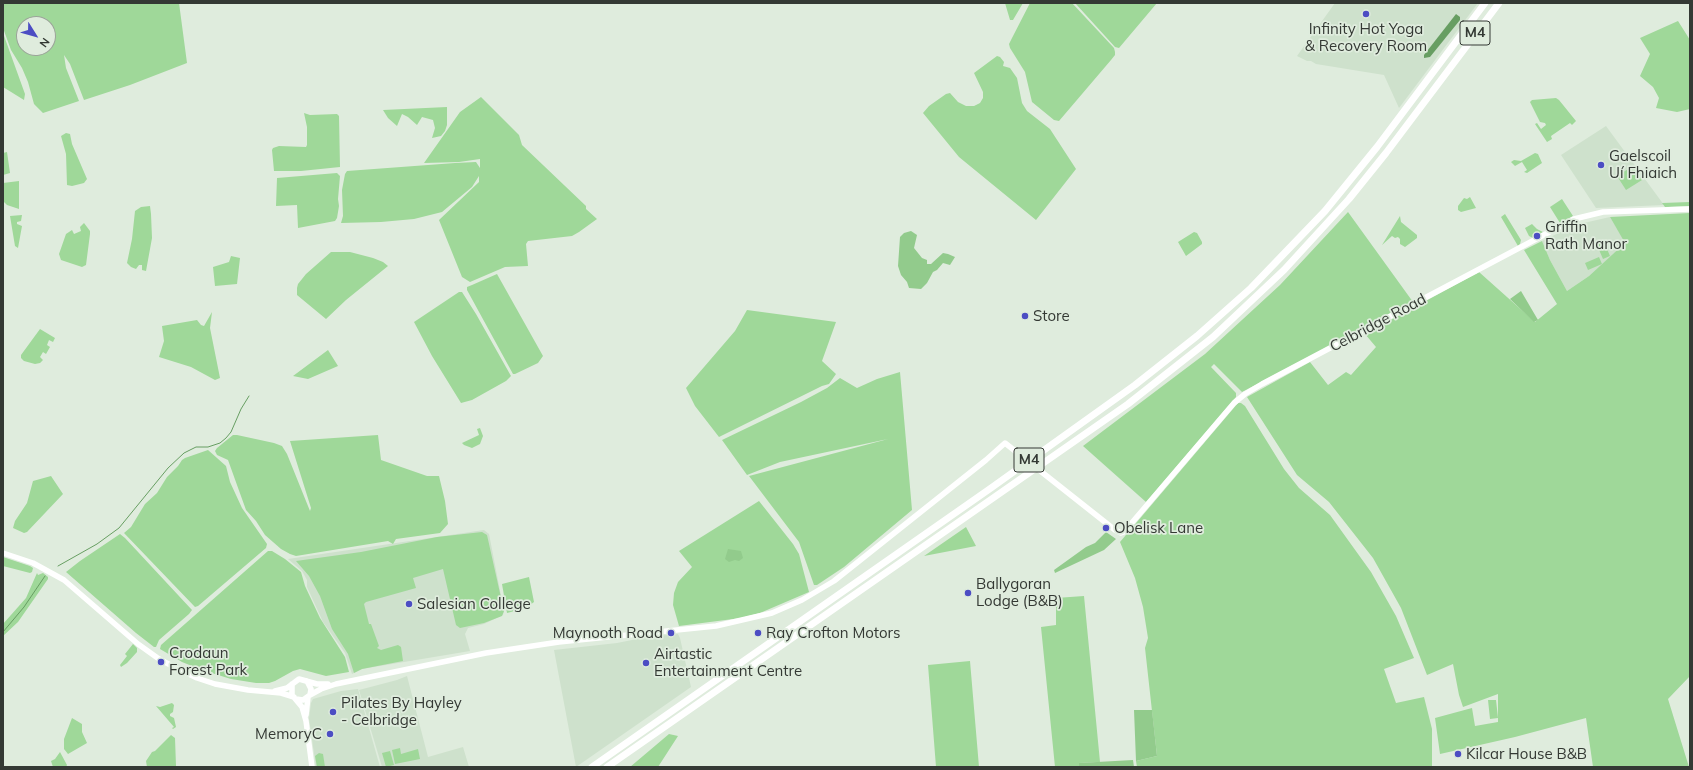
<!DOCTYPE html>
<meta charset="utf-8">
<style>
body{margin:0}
#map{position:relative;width:1693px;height:770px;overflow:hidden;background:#dfecdd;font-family:Mulish,sans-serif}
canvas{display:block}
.frame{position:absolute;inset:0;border:4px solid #343934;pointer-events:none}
.north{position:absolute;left:16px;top:16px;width:40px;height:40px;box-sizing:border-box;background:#dfecdd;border:1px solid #9ba499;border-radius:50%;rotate:127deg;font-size:11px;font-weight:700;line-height:16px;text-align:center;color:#343934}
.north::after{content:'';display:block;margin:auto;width:14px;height:18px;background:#4c4dc3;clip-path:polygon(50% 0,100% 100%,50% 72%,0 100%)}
</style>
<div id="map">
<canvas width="1693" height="770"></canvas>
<div class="frame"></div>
<div class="north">N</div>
</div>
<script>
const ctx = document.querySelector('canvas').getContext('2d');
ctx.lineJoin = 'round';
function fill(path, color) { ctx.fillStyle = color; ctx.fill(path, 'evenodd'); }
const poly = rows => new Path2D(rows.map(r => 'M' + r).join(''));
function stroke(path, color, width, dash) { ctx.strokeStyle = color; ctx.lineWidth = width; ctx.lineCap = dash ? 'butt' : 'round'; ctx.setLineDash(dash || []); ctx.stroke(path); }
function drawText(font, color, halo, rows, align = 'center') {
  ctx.font = font + ' Mulish,sans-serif'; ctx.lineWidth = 3.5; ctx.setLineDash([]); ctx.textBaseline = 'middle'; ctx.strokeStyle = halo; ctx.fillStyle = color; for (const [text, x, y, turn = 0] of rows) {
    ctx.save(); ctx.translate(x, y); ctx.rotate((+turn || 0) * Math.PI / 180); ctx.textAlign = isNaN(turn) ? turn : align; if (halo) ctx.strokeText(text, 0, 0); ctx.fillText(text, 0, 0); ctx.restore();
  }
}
fill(poly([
 [1335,3,1478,3,1399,108,1384,75,1316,64,1311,61,1307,61,1297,56],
 [1606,126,1664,205,1596,208,1561,155],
 [1610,217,1626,243,1589,276,1567,291,1550,260,1542,241,1575,225],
 [484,530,489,534,504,611,503,615,484,624,468,628,465,634,470,651,362,669,352,674,345,653,323,622,307,587,307,580,302,571,288,559],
 [678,634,680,638,691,687,576,767,554,650,617,643,647,637],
 [407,676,428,757,463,747,469,767,382,767,359,690,397,680],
 [358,689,380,767,316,767,309,719,311,703,313,699,341,691]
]), '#cee1cc');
fill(poly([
 [3,3,179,3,187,63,130,85,84,100,70,64,64,55,66,68,79,101,43,113,34,104,28,82,22,68,11,50,3,28],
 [24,24,48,24,48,48,24,48],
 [1005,3,1023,3,1013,20,1010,20],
 [1030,3,1072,3,1114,48,1115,52,1115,55,1111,60,1059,121,1054,120,1032,102,1025,72,1010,48,1009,44,1012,38],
 [1075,3,1157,3,1119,48,1115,47],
 [1678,21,1690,40,1690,109,1677,112,1656,108,1659,98,1653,87,1640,76,1650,54,1640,38],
 [3,33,25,94,24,100,3,87],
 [997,56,1000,57,1004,62,1003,66,1010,68,1017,78,1022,103,1027,111,1050,129,1076,169,1036,220,959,157,923,113,929,106,946,94,950,93,958,102,966,106,974,106,980,103,983,98,983,92,974,73],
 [481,97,519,135,522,145,586,206,586,209,597,219,579,232,572,236,528,241,526,244,528,266,505,267,470,282,462,277,439,220,479,182,479,176,472,187,442,212,414,219,381,222,341,223,343,216,342,190,345,174,347,171,455,163,476,162,480,168,480,159,459,162,424,163,460,112],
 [1556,98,1559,100,1576,121,1572,125,1570,123,1551,136,1552,139,1547,142,1535,124,1537,123,1541,129,1546,125,1545,123,1540,122,1530,102,1532,100],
 [447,107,447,125,445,131,441,136,432,138,435,128,433,120,422,117,417,125,408,117,402,114,397,126,388,118,383,110],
 [304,113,310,115,337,114,339,116,340,167,301,171,274,171,272,150,273,148,279,146,306,147,307,145,307,127],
 [66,133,70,134,72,144,87,179,84,183,72,186,67,185,66,154,61,136],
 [7,152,10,173,3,175,3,153],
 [1535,153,1538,154,1542,163,1527,173,1524,172,1527,170,1522,162,1515,166,1511,162,1514,160,1521,161],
 [1633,166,1642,180,1626,190,1617,176],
 [337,173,340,176,338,199,339,206,337,218,335,221,298,228,297,205,276,206,277,178],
 [19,181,19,209,7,205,3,201,3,183],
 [1470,197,1476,208,1461,212,1458,210,1458,206,1464,198,1467,199],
 [1562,199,1573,216,1560,223,1550,207],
 [1690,202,1690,206,1665,207,1662,203],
 [150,206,151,214,152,238,146,271,142,270,142,265,139,265,136,269,131,267,127,263,132,239,135,211,141,207],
 [1348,212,1413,302,1242,392,1214,364,1211,367,1236,393,1236,397,1146,502,1083,446,1205,354,1280,285],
 [1690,213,1690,676,1668,699,1689,767,1593,767,1586,718,1515,737,1440,754,1435,718,1472,708,1475,726,1498,722,1498,694,1463,707,1459,695,1453,664,1427,675,1401,608,1373,558,1329,502,1297,475,1247,397,1310,362,1328,385,1346,372,1351,375,1376,347,1365,334,1479,272,1535,322,1557,304,1524,250,1542,241,1550,260,1567,291,1589,276,1625,243,1610,217],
 [1505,214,1521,240,1520,244,1518,246,1501,217],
 [22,215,21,221,17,222,17,224,22,226,18,248,15,246,10,216],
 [1400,216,1401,222,1417,235,1417,238,1405,247,1400,244,1400,239,1398,237,1395,238,1392,236,1382,245],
 [84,223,90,231,90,234,86,265,82,267,61,260,59,254,66,234,72,230,74,234,81,231,80,227],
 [1532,224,1537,229,1543,232,1533,238,1529,236,1525,228],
 [1194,232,1197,233,1202,242,1202,244,1186,256,1178,242],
 [1604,242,1610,256,1603,259,1597,245],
 [331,252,350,252,373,258,383,262,388,266,346,300,326,319,297,295,297,288,298,284,306,274],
 [231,256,240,258,237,284,215,286,213,267,229,262],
 [1599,257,1602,264,1588,270,1585,263],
 [497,274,543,356,538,363,515,374,513,374,467,290,467,287,472,285],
 [459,292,462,292,476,314,511,376,506,381,472,400,461,403,432,356,414,322],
 [747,310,836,322,822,361,836,374,829,384,822,386,719,437,695,406,686,388,735,331],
 [212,312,210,328,220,378,215,380,191,367,159,357,164,341,162,326,197,320,201,325,204,326],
 [40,329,55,338,53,342,49,340,47,345,50,347,46,354,43,352,40,357,43,360,40,363,35,364,24,361,21,358,21,355],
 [328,350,338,366,308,379,293,376],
 [900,372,912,510,844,567,817,585,814,585,799,542,749,476,888,439,780,462,747,475,722,440,801,402,827,388,840,378,857,388,877,379],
 [1238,403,1241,403,1245,406,1284,469,1299,488,1330,515,1371,572,1396,616,1414,658,1384,669,1396,703,1424,697,1432,729,1432,767,1137,767,1136,761,1157,756,1145,648,1148,638,1143,607,1135,578,1120,542],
 [480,428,483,436,480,444,472,448,464,445,462,443,479,435,477,429],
 [233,435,237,435,274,443,282,446,287,454,310,511,311,508,290,441,378,435,381,460,427,476,439,476,445,501,448,524,440,533,396,539,393,544,388,541,296,556,290,554,281,549,265,535,256,521,246,510,228,460,217,455,215,451,217,448],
 [208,450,226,466,230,482,242,508,267,544,266,548,198,606,195,607,124,533,131,527,145,504,157,493,167,477,178,466,182,460,185,458],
 [51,476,63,494,27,532,24,533,13,528,15,521,27,503,33,481],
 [759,501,793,544,799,554,809,592,760,613,741,618,679,626,673,605,674,593,678,582,692,567,679,551],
 [966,527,976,546,924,556],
 [482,532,487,535,504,611,502,616,484,623,460,628,456,625,443,569,413,578,416,588,366,602,364,604,369,624,371,624,379,646,377,648,381,650,398,645,401,647,403,661,362,669,354,673,348,654,332,629,320,596,309,576,296,561,361,552,437,537],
 [120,534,125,538,192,610,189,614,159,640,156,647,154,647,136,633,66,572,80,561],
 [268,551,272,551,285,559,301,572,305,586,320,618,345,657,349,672,326,676,300,669,293,671,275,681,269,683,256,683,231,679,202,670,182,662,160,649,161,645],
 [3,557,30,566,33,568,32,572,30,573,3,566],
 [37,573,38,575,43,573,48,577,48,579,18,622,3,636,3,624,26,598],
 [529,577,534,602,526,608,507,613,502,584],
 [1084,596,1100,762,1079,763,1079,767,1055,767,1041,627,1056,625,1056,598],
 [133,644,137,648,137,652,127,663,121,667,120,665,127,656,125,654],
 [970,661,979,767,936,767,928,665],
 [1488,700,1496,700,1498,718,1490,719],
 [172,703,174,705,173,712,170,714,170,716,174,718,176,727,173,729,172,728,174,727,156,706,160,707],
 [72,718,82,724,82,732,87,743,68,754,64,749,64,739],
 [669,734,678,736,658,767,630,767],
 [171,735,175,738,176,766,147,767,146,761,152,752,155,751],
 [400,748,401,754,418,749,420,759,395,764,392,750],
 [390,751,394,765,386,767,382,753],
 [60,752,67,765,66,767,53,767,51,761,55,759],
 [319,753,323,754,325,767,317,767,315,756]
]), '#9fd899');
fill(poly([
 [911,231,917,235,914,248,922,258,927,260,927,264,931,264,943,253,948,254,955,257,950,265,943,263,937,270,933,272,927,283,921,289,909,288,907,282,901,275,898,266,900,237,904,233],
 [1521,291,1538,320,1534,322,1510,299],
 [1106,532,1116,539,1104,550,1055,573,1054,570,1086,547,1095,543],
 [728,549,741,551,743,558,739,561,735,560,729,562,725,559],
 [1134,710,1152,710,1157,756,1136,761],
 [1133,760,1134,767,1079,767,1079,763]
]), '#92cb8c');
fill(poly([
 [1456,14,1460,17,1460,20,1430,57,1424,58,1424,55]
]), '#679e62');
stroke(poly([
 [58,566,97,544,119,528,168,468,184,453,196,447,208,447,220,443,226,438,231,432,241,409,249,396],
 [3,632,24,607,45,576]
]), '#679e62', 1);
stroke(poly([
 [3,553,33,563,64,580,138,644,159,659,178,669,197,678,215,684,248,690,281,693,294,697],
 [292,684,292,695,302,707,306,721,312,767],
 [275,691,287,688,299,679,317,684,328,684],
 [310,695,321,689,336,684,486,653,559,642,716,626,772,613,802,600,834,581,986,460,1005,443,1115,530,1121,533,1124,532,1234,403,1245,394,1262,384,1574,219,1603,212,1690,209],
 [296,699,303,700,310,695,311,689,307,681],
 [306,715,308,697]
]), '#fff', 5.5);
stroke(poly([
 [592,767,991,488,1135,385,1197,336,1251,288,1325,211,1377,147,1485,3],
 [607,767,1128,404,1213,337,1284,270,1349,199,1386,153,1499,3]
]), '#fff', 7);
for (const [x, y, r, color] of [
 [1366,14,4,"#4c4dc3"],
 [1601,165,4,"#4c4dc3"],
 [1537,236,4,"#4c4dc3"],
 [1025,316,4,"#4c4dc3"],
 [1106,528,4,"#4c4dc3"],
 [968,593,4,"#4c4dc3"],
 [409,604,4,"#4c4dc3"],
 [671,633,4,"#4c4dc3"],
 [758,633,4,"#4c4dc3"],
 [161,662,4,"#4c4dc3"],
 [646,663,4,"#4c4dc3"],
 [333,712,4,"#4c4dc3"],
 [330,734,4,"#4c4dc3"],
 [1458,754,4,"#4c4dc3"]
]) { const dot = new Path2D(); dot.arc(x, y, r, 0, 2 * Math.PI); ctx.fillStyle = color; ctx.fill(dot); stroke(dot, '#dfecdd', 1.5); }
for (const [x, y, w] of [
 [1475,33,30],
 [1029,460,30]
]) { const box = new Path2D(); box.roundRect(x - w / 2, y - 12, w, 24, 3); ctx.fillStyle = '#dfecdd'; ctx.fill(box); stroke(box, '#343934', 1); }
drawText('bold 14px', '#343934', null, [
 ["M4",1475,33],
 ["M4",1029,460]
]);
drawText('15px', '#343934', '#dfecdd', [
 ["Infinity Hot Yoga",1366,29,"center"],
 ["& Recovery Room",1366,46,"center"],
 ["Gaelscoil",1609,156],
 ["Uí Fhiaich",1609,173],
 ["Griffin",1545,227],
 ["Rath Manor",1545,244],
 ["Store",1033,316],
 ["Obelisk Lane",1114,528],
 ["Ballygoran",976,584],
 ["Lodge (B&B)",976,601],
 ["Salesian College",417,604],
 ["Maynooth Road",663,633,"right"],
 ["Ray Crofton Motors",766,633],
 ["Crodaun",169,653],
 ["Forest Park",169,670],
 ["Airtastic",654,654],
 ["Entertainment Centre",654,671],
 ["Pilates By Hayley",341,703],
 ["- Celbridge",341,720],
 ["MemoryC",322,734,"right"],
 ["Kilcar House B&B",1466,754]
], 'left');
drawText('15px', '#343934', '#dfecdd', [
 ["Celbridge Road",1378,323,-28]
]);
</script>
